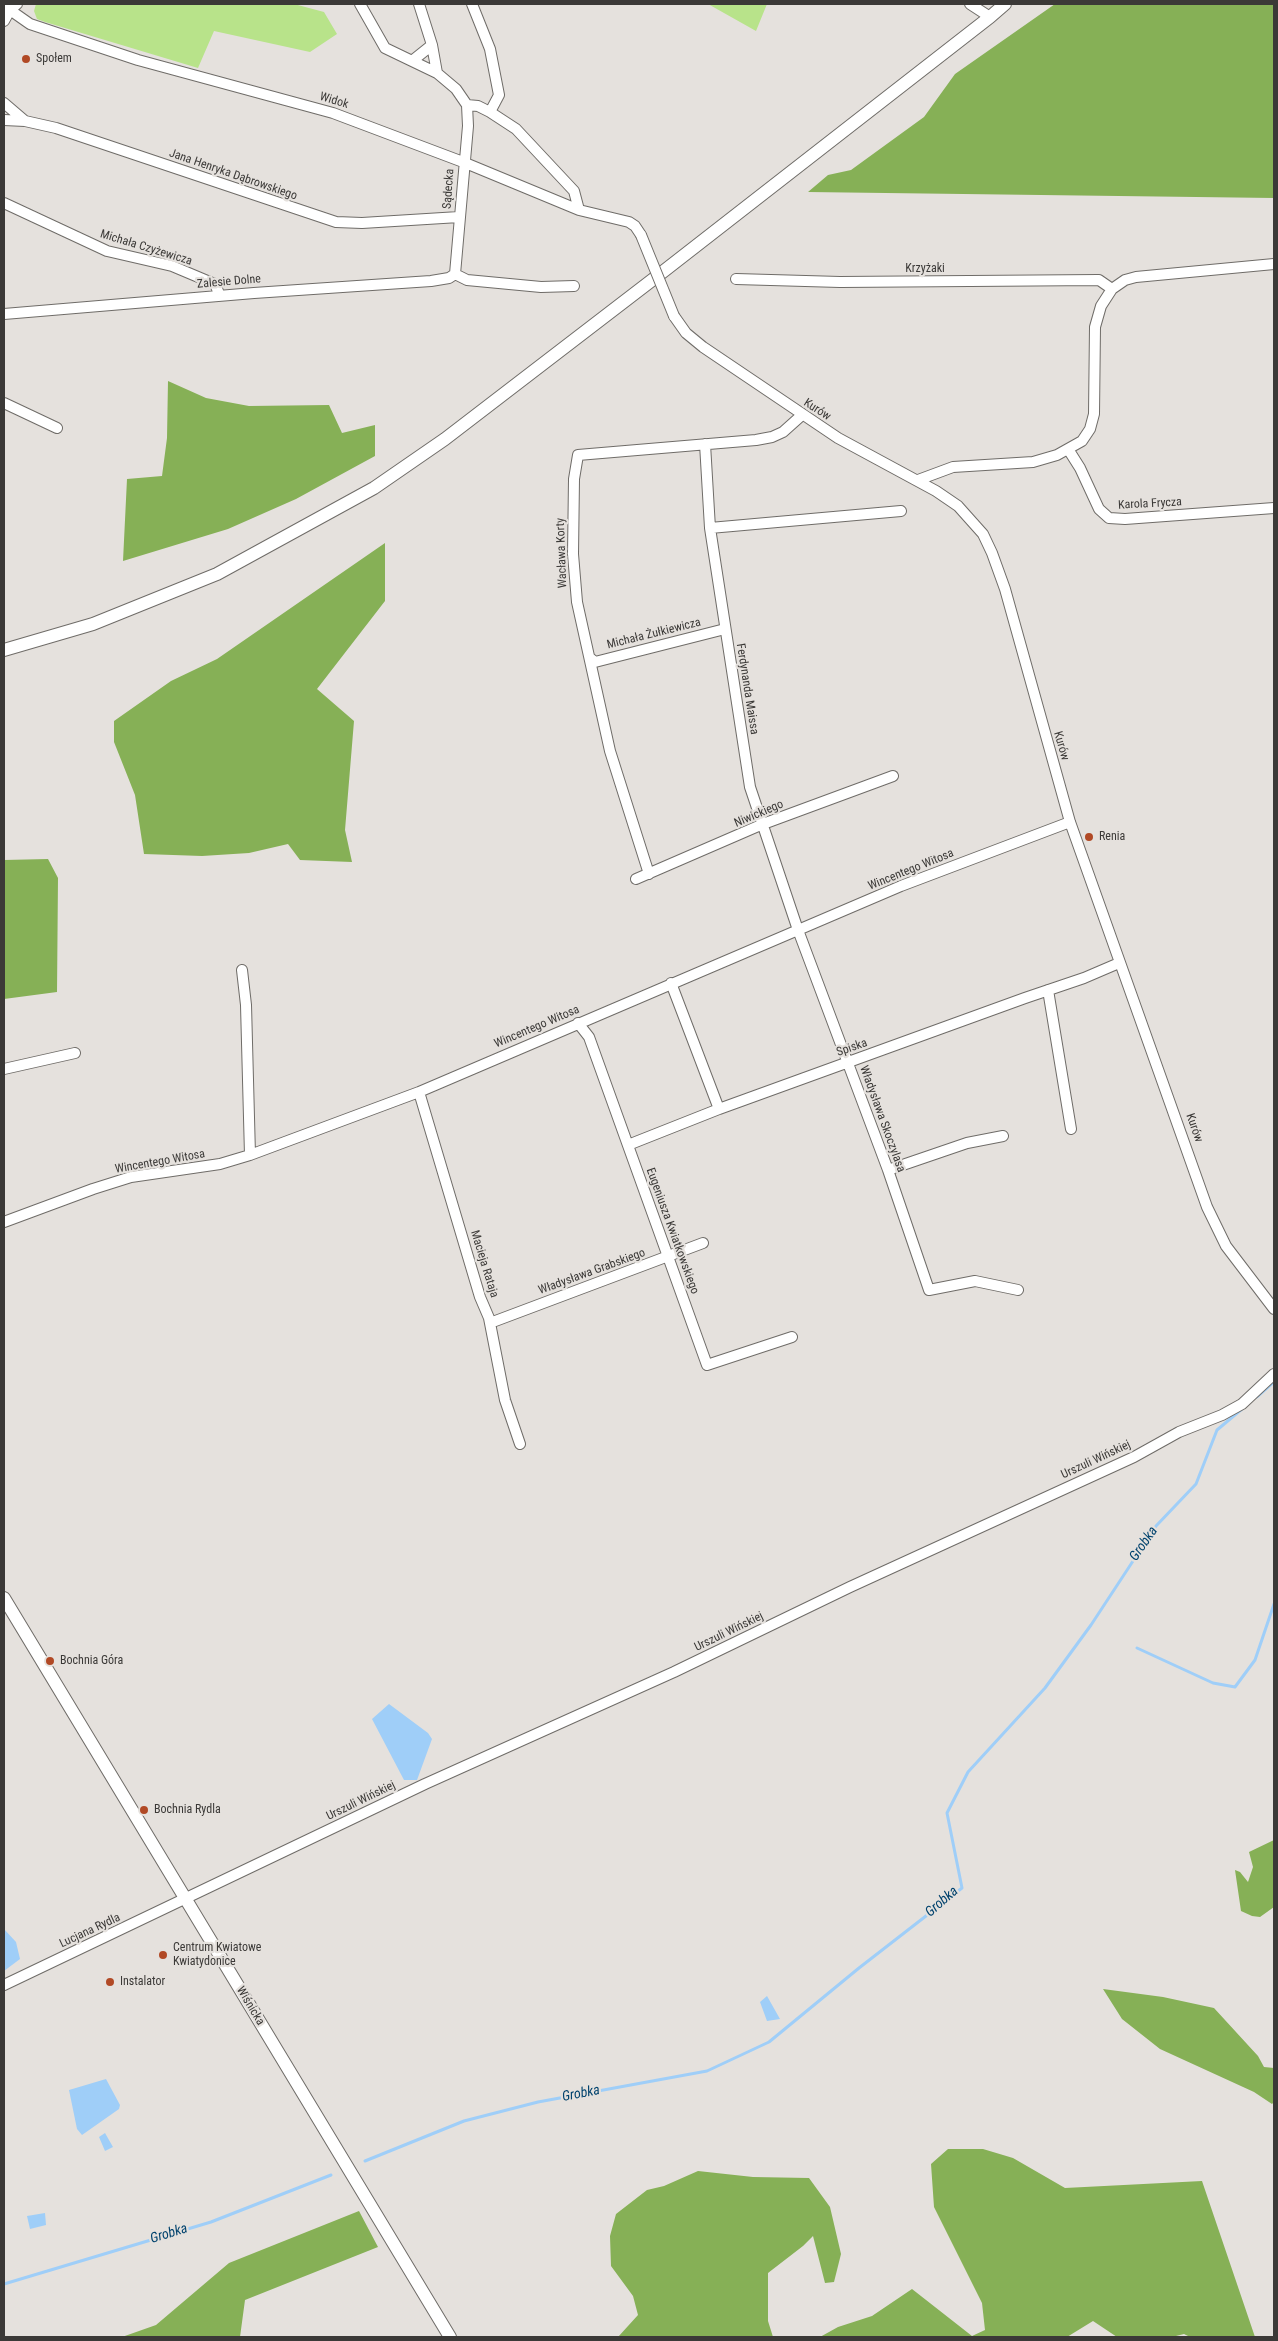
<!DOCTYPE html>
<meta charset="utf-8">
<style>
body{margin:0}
#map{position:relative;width:1278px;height:2341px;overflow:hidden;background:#e5e1dd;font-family:"Roboto Condensed",sans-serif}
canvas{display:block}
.frame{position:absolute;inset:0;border:5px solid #3b3937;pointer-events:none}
</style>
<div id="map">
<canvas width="1278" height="2341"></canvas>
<div class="frame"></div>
</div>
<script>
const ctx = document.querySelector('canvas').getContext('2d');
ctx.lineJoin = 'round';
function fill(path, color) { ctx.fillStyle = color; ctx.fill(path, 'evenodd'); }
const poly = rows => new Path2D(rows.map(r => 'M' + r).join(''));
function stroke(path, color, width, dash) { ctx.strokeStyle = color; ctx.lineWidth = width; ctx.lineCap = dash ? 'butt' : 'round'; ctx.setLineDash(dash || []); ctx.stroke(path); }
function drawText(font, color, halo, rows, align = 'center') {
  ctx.font = font + ' "Roboto Condensed",sans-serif'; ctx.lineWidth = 4.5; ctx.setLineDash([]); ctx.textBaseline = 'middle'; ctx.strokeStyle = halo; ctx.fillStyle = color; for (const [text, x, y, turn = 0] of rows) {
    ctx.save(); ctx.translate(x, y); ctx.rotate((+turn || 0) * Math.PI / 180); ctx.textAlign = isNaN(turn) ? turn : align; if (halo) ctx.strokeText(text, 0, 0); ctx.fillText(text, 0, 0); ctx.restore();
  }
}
fill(poly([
 [36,4,294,4,324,12,337,34,310,52,214,31,198,68,45,22,37,19,34,11],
 [708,4,767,4,756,31]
]), '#b8e38a');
fill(poly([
 [1055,4,1274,4,1274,198,808,192,828,175,851,170,924,117,955,74],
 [168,381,206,398,249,406,329,405,342,433,375,425,375,456,296,499,228,529,123,561,127,479,162,476,167,438],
 [385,543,385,601,317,689,354,721,345,830,352,862,300,860,288,844,249,853,202,856,144,854,135,795,114,742,114,721,171,681,217,659],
 [48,859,58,878,57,992,4,999,4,860],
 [1274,1840,1274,1907,1260,1917,1252,1916,1241,1911,1235,1870,1240,1872,1248,1882,1253,1867,1249,1852],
 [1103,1989,1163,1997,1214,2008,1258,2056,1264,2067,1274,2068,1274,2102,1272,2104,1254,2092,1160,2049,1122,2019],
 [948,2149,983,2149,1013,2158,1065,2188,1202,2181,1255,2337,1190,2337,1184,2334,1172,2337,1117,2337,1093,2321,1067,2337,820,2337,838,2327,872,2316,912,2289,972,2336,985,2330,982,2303,934,2207,931,2164],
 [698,2171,753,2177,809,2178,830,2207,841,2254,834,2282,825,2283,813,2236,803,2246,768,2273,768,2321,773,2337,618,2337,638,2315,633,2296,611,2266,610,2236,616,2214,647,2190,664,2186],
 [359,2211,378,2247,245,2300,240,2337,122,2337,156,2325,229,2263]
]), '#86b056');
fill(poly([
 [389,1704,428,1733,432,1739,417,1780,404,1780,372,1719],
 [4,1929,16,1942,20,1959,4,1971],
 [767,1996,780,2019,767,2021,760,2002],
 [106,2079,120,2105,119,2109,82,2135,77,2129,69,2090],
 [105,2133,113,2147,105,2151,99,2137],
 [45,2213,46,2225,30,2229,27,2216]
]), '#9fcef8');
stroke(poly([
 [1257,1397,1274,1382],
 [1137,1648,1213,1683,1235,1687,1255,1660,1274,1604],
 [365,2161,464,2121,538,2102,707,2071,769,2042,859,1968,962,1888,947,1813,968,1772,1045,1688,1091,1625,1156,1526,1196,1484,1217,1430,1242,1409],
 [4,2284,211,2222,331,2175]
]), '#9fcef8', 3);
const minor = poly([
 [360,4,385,48,437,73,456,89,467,105,468,126,455,274],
 [419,4,432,45,437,73],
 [472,4,490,49,499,95,490,112],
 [970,4,990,17],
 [4,8,10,10,30,24,138,60,333,113,463,162,579,210,629,222,635,226,641,235],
 [4,21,10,10,17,4],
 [412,61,432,45],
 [4,103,25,121],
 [467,105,478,106,490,112,516,129,574,191,579,210],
 [4,120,25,121,56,128,336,222,362,223,459,217],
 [4,203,107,251,172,266,210,282,215,284,220,296],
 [455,274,467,280,541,287,574,286],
 [736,279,840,282,1099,280,1112,289],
 [4,314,254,293,431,281,449,278,455,274],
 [674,316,686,333,703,347,838,438,936,491,958,506,983,534,992,553,1005,589,1070,822,1207,1207,1226,1246,1274,1309],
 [4,403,57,428],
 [705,444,710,528,750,787,798,930,888,1170,929,1290,975,1281,1018,1290],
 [1068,449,1080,468,1099,509,1109,518,1125,519,1274,508],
 [918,480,953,467,1033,462,1057,455,1082,441,1090,429,1094,414,1095,327,1101,306,1112,289,1125,280,1136,277,1274,264],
 [710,528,901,511],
 [590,658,595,662,725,629],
 [649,874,610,751,577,602,573,554,574,479,578,455,756,440,772,437,783,432,802,415],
 [636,879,763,824,893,776],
 [242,970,246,1005,250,1155],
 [671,983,719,1109],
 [1048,990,1071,1129],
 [578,1023,589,1037,707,1365,792,1337],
 [4,1069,75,1053],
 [419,1092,480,1297,489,1318,505,1400,520,1444],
 [628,1145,719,1109,1025,998,1084,978,1119,963],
 [888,1170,967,1143,1003,1136],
 [4,1222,93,1189,131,1177,220,1164,250,1155,419,1092,901,886,1070,822],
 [490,1323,703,1243],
 [4,1985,425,1784,674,1672,850,1587,1134,1457,1179,1432,1222,1415,1242,1404,1274,1374]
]);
const major = poly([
 [4,650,93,624,217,574,374,488,445,439,660,274,990,17,1005,4],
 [4,1598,450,2337]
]);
stroke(minor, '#6f6c68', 12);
stroke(major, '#6f6c68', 14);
stroke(minor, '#fff', 10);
stroke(major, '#fff', 12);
const minorBridge = poly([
 [641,235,674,316]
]);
stroke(minorBridge, '#6f6c68', 12, []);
stroke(minorBridge, '#fff', 10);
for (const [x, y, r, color] of [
 [26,59,5,"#b14925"],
 [1089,837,5,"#b14925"],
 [50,1661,5,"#b14925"],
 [144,1810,5,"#b14925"],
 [163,1955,5,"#b14925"],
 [110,1982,5,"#b14925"]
]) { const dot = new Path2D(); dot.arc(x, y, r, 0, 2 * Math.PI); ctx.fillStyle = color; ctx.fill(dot); stroke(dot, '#e5e1dd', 2); }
drawText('12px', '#3b3937', '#e5e1dd', [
 ["Społem",36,59],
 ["Renia",1099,837],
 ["Bochnia Góra",60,1661],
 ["Bochnia Rydla",154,1810],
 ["Centrum Kwiatowe",173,1948],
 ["Kwiatydonice",173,1962],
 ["Instalator",120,1982]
], 'left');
drawText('12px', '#3b3937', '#e5e1dd', [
 ["Widok",334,101,17],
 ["Jana Henryka Dąbrowskiego",233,175,19],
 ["Sądecka",449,189,-86],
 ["Michała Czyżewicza",146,248,17],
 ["Krzyżaki",925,269],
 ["Zalesie Dolne",229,282,-5],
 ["Kurów",817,410,33],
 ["Karola Frycza",1150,504,-3],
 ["Wacława Korty",562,553,-92],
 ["Michała Żułkiewicza",654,634,-14],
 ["Ferdynanda Maissa",747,689,81],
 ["Kurów",1061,746,74],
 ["Niwickiego",759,814,-23],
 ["Wincentego Witosa",911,870,-22],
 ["Wincentego Witosa",537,1027,-23],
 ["Spiska",852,1048,-19],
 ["Władysława Skoczylasa",882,1119,70],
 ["Kurów",1194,1128,71],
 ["Wincentego Witosa",160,1162,-10],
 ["Eugeniusza Kwiatkowskiego",672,1231,70],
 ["Macieja Rataja",484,1264,73],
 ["Władysława Grabskiego",592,1272,-20],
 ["Urszuli Wińskiej",1096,1460,-25],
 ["Urszuli Wińskiej",729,1632,-26],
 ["Urszuli Wińskiej",361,1801,-26],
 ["Lucjana Rydla",90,1931,-25],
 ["Wiśnicka",250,2006,59]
]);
drawText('italic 14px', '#00426d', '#e5e1dd', [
 ["Grobka",1144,1544,-55],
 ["Grobka",942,1902,-41],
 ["Grobka",581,2094,-11],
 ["Grobka",169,2234,-17]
]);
</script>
